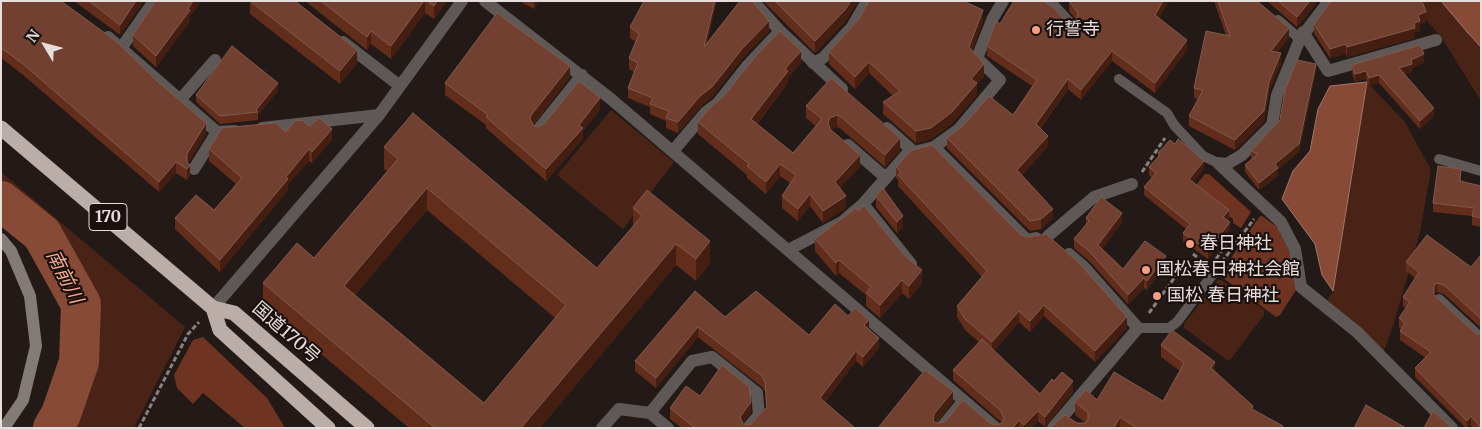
<!DOCTYPE html>
<meta charset="utf-8">
<style>
body{margin:0}
#map{position:relative;width:1482px;height:429px;overflow:hidden;background:#231a17;font-family:Merriweather,serif}
canvas{display:block}
.frame{position:absolute;inset:0;border:2px solid #e5dedc;pointer-events:none}
.north{position:absolute;left:20px;top:20px;width:50px;height:50px;-webkit-text-stroke:4px #1a110e;paint-order:stroke;rotate:307deg;font-size:14px;font-weight:700;line-height:20px;text-align:center;color:#e5dedc}
.north::after{content:'';display:block;margin:auto;width:18px;height:22px;background:#e5dedc;clip-path:polygon(50% 0,100% 100%,50% 72%,0 100%)}
</style>
<div id="map">
<canvas width="1482" height="429"></canvas>
<div class="frame"></div>
<div class="north">N</div>
</div>
<script>
const ctx = document.querySelector('canvas').getContext('2d');
ctx.lineJoin = 'round';
function fill(path, color) { ctx.fillStyle = color; ctx.fill(path, 'evenodd'); }
const poly = rows => new Path2D(rows.map(r => 'M' + r).join(''));
function stroke(path, color, width, dash) { ctx.strokeStyle = color; ctx.lineWidth = width; ctx.lineCap = dash ? 'butt' : 'round'; ctx.setLineDash(dash || []); ctx.stroke(path); }
function drawText(font, color, halo, rows, align = 'center') {
  ctx.font = font + ' Merriweather,"Noto Sans JP",serif'; ctx.lineWidth = 4.5; ctx.setLineDash([]); ctx.textBaseline = 'middle'; ctx.strokeStyle = halo; ctx.fillStyle = color; for (const [text, x, y, turn = 0] of rows) {
    ctx.save(); ctx.translate(x, y); ctx.rotate((+turn || 0) * Math.PI / 180); ctx.textAlign = isNaN(turn) ? turn : align; if (halo) ctx.strokeText(text, 0, 0); ctx.fillText(text, 0, 0); ctx.restore();
  }
}
fill(poly([
 [1411,1,1481,1,1481,101,1443,40],
 [1367,82,1405,122,1431,170,1420,232,1394,323,1382,356,1327,301,1333,291],
 [611,110,674,162,623,229,557,175],
 [1,172,185,327,134,428,65,428,83,389,95,335,87,294,42,221,1,185],
 [1218,280,1221,280,1264,310,1264,315,1230,360,1227,360,1184,328,1184,324]
]), '#4a2317');
fill(poly([
 [1205,174,1209,174,1251,212,1241,228,1233,223,1233,219,1214,205,1188,195],
 [1260,216,1262,216,1277,227,1290,252,1296,290,1280,315,1276,317,1219,275],
 [203,337,267,398,285,428,245,428,203,393,193,404,177,388,174,375,193,340]
]), '#6f3421');
const water = poly([
 [1441,1,1481,1,1481,47,1468,33,1441,1],
 [1367,82,1333,291,1322,275,1315,244,1282,199,1293,171,1310,151,1318,109,1330,86,1367,82]
]);
fill(water, '#874a36');
stroke(water, '#a37668', 1);
stroke(poly([
 [1,201,42,234,81,304,79,362,61,414,53,428]
]), '#874a36', 40);
stroke(poly([
 [1142,172,1165,138],
 [1193,254,1205,263],
 [1216,259,1226,245],
 [1222,262,1254,219],
 [1186,263,1190,258],
 [1149,313,1185,263],
 [139,428,188,334,199,322]
]), '#88807e', 3, [5, 2.5]);
stroke(poly([
 [1278,20,1300,39],
 [1119,79,1167,113,1174,125,1203,156,1218,163],
 [1439,159,1481,171],
 [1439,299,1481,338],
 [1138,328,1169,328,1177,322,1213,274],
 [940,428,963,400]
]), '#5e5957', 10);
stroke(poly([
 [485,1,611,99,996,428],
 [753,1,780,31,842,89],
 [1049,1,1070,24],
 [1329,1,1300,39,1277,95,1272,125,1242,155,1227,164,1218,163,1281,222,1295,249,1301,287,1357,332,1452,428],
 [1303,32,1328,71,1436,40],
 [108,37,217,132,235,131],
 [343,42,400,86],
 [122,47,154,1],
 [813,63,823,58,852,27,867,1],
 [180,100,215,60],
 [262,128,379,115],
 [887,128,914,152,934,147,1027,240,1036,238],
 [538,130,582,75],
 [848,145,886,178],
 [934,147,958,130,1000,80,977,58,993,18,1003,1],
 [673,151,706,112,718,103,748,65,780,31],
 [194,169,217,132],
 [863,204,911,264],
 [1048,236,1094,197,1132,184],
 [788,250,842,222,863,204,907,154,914,152],
 [213,308,379,115,462,1],
 [650,413,692,361,712,357,757,393,759,415,748,428],
 [602,428,619,409,650,413,668,428],
 [1053,428,1138,328,1084,267,1069,254]
]), '#5e5957', 12);
stroke(poly([
 [1,239,11,251,30,296,36,346,23,400,4,428]
]), '#837b78', 12);
stroke(poly([
 [1,128,213,308,234,313,367,428],
 [213,308,220,330,328,428]
]), '#bbaea9', 15);
fill(poly([
 [1,1,206,134,188,163,190,176,187,180,176,173,159,192,22,74,1,58],
 [74,1,144,1,120,35],
 [156,1,201,1,190,16,190,21,156,67,133,46,133,35],
 [250,1,357,63,340,84,250,14],
 [305,1,447,1,434,19,425,13,391,59,371,44,367,50],
 [519,1,538,1,534,9],
 [763,1,858,1,845,22,815,53],
 [1069,1,1169,1,1159,18,1187,50,1155,93,1112,61,1081,100,1068,89,1041,128,1048,146,1022,175,1053,218,1041,229,1030,231,947,148,947,138,1013,115,1032,86,987,56,987,46,1000,24,1064,20,1071,22,1076,20,1069,11],
 [1214,1,1257,1,1289,38,1277,52,1281,63,1269,92,1264,121,1235,150,1189,126,1189,116,1198,99,1194,98,1194,88,1226,35],
 [1267,1,1318,1,1297,27],
 [859,19,983,22,972,51,984,76,977,84,977,95,952,124,931,139,916,143,883,114,883,102,893,96,869,73,855,89,829,64,829,52],
 [1426,22,1420,24,1420,31,1415,32,1415,38,1347,57,1346,54,1330,58,1314,33,1314,24],
 [630,27,708,43,769,31,742,59,712,97,700,107,678,133,666,128,666,121,650,114,650,107,628,98,628,88,634,72,629,69,629,58,636,42,630,38],
 [1424,62,1412,68,1412,72,1405,74,1434,116,1420,129,1379,83,1369,86,1366,79,1355,82,1352,73,1352,65],
 [801,63,788,78,788,83,757,124,793,153,816,126,806,118,806,106,831,78,900,150,885,167,841,129,837,127,831,129,860,167,840,188,846,208,823,223,810,206,798,221,782,208,782,196,790,183,780,176,766,194,747,178,747,175,698,134,698,122],
 [1316,71,1299,152,1278,169,1278,176,1259,190,1245,172,1245,165,1252,159,1251,158,1251,151,1280,120],
 [570,77,533,125,537,127,600,110,583,131,583,139,546,181,486,128,486,125,445,95,445,83],
 [278,91,258,115,258,120,220,124,196,102,196,95],
 [286,132,332,140,312,163,309,161,288,184,288,190,220,272,175,229,175,218,214,210,236,184,209,161,209,149],
 [384,147,597,268,633,227,633,208,710,263,696,281,676,265,540,428,409,428,263,305,263,283,314,258,387,171,384,169],
 [427,210,555,318,484,403,355,295],
 [1158,153,1204,169,1193,182,1229,218,1227,220,1230,230,1208,259,1183,241,1183,233,1186,229,1144,195,1144,187,1152,178,1149,175,1149,167,1158,158],
 [896,167,1021,235,1127,328,1095,362,1044,316,1030,332,1019,322,994,351,1040,394,1054,381,1073,392,1045,427,1038,421,1032,428,878,428,953,402,936,423,991,424,998,425,1002,423,1001,422,953,380,953,370,979,342,965,330,957,317,957,306,982,277,898,186,898,180,896,178],
 [1461,178,1461,182,1481,186,1481,227,1472,225,1472,216,1433,212,1433,203],
 [876,196,903,227,897,233,876,207],
 [1086,218,1122,222,1102,249,1123,269,1166,265,1147,290,1144,288,1128,304,1090,262,1074,248,1074,239,1086,225],
 [815,239,922,283,909,299,902,293,880,318,866,306,866,295,839,273,836,276,815,251],
 [1481,255,1481,328,1444,294,1437,292,1434,294,1481,428,1473,428,1471,425,1469,428,1466,428,1415,377,1415,368,1426,358,1400,340,1400,331,1401,329,1399,327,1399,318,1406,308,1403,306,1403,297,1415,278,1406,271,1406,262,1471,267],
 [695,291,725,317,809,335,848,316,869,329,879,348,863,367,856,361,825,402,855,428,682,428,670,419,670,408,700,396,751,412,743,423,743,424,750,425,766,408,765,392,762,387,698,337,656,388,635,371,635,361],
 [1161,345,1215,371,1253,410,1283,428,1054,428,1054,424,1086,423,1075,415,1075,402,1097,400,1163,401,1180,371,1161,357]
]), '#632d1b');
fill(poly([
 [136,1,144,1,120,35,120,25],
 [193,1,201,1,190,16,190,21,156,67,156,56],
 [424,1,425,1,425,13,391,59,391,46],
 [437,1,447,1,434,19,434,6],
 [534,1,538,1,534,9],
 [715,1,717,1,704,58,704,47],
 [851,1,858,1,845,22,815,53,815,41],
 [1163,1,1169,1,1155,25,1155,15],
 [1310,1,1318,1,1297,27,1297,17],
 [983,10,983,22,969,59,969,47],
 [1426,12,1426,22,1420,24,1420,31,1415,32,1415,38,1347,57,1347,47,1418,15],
 [769,21,769,31,742,59,712,97,700,107,678,133,678,122,742,49],
 [1289,28,1289,38,1271,61,1271,51],
 [371,31,371,44,367,50,367,37],
 [1187,40,1187,50,1155,93,1155,83],
 [1346,44,1346,54,1330,58,1330,49],
 [357,50,357,63,340,84,340,71],
 [801,51,801,63,788,78,788,83,751,131,751,119,785,69],
 [1112,51,1112,61,1081,100,1081,90],
 [1281,53,1281,63,1269,92,1264,121,1235,150,1235,140,1269,82],
 [1424,54,1424,62,1412,68,1412,72,1399,76,1399,68,1411,60],
 [869,62,869,73,855,89,855,77],
 [984,64,984,76,977,84,977,95,952,124,931,139,916,143,916,131,971,79],
 [1316,64,1316,71,1299,152,1278,169,1278,176,1259,190,1259,183,1275,164],
 [570,66,570,77,532,125,530,118,532,114],
 [1366,71,1366,79,1355,82,1355,74],
 [1379,75,1379,83,1369,86,1369,78],
 [1068,79,1068,89,1036,134,1036,124],
 [278,83,278,91,258,115,258,112,256,110],
 [600,98,600,110,583,131,583,139,546,181,546,169,579,125],
 [1434,108,1434,116,1420,129,1420,121],
 [837,115,837,127,830,129,828,122,830,118],
 [206,123,206,134,187,165,187,172,187,154],
 [332,129,332,140,312,163,312,152],
 [1048,136,1048,146,1017,180,1017,170],
 [900,138,900,150,885,167,885,155],
 [309,149,309,161,288,184,288,190,220,272,220,260,286,177],
 [860,155,860,167,835,194,835,182],
 [1204,161,1204,169,1189,187,1189,179],
 [176,162,176,173,159,192,159,182],
 [780,164,780,176,766,194,766,182],
 [190,165,190,176,187,180,187,169],
 [427,188,427,210,344,308,344,286],
 [810,194,810,206,798,221,798,209],
 [846,196,846,208,823,223,823,211],
 [1053,209,1053,218,1041,229,1041,219],
 [1229,210,1229,218,1223,225,1223,217],
 [1122,213,1122,222,1098,254,1098,245],
 [903,216,903,227,897,233,897,222],
 [1230,222,1230,230,1208,259,1208,251],
 [710,241,710,263,696,281,696,259],
 [676,244,676,265,540,428,521,428],
 [1166,256,1166,265,1147,290,1147,281],
 [839,260,839,273,836,276,836,263],
 [922,270,922,283,909,299,909,286],
 [1144,278,1144,288,1128,304,1128,295],
 [902,280,902,293,880,318,880,305],
 [1437,283,1437,292,1434,295,1434,286],
 [1044,305,1044,316,1030,332,1030,321],
 [1019,311,1019,322,992,353,992,342],
 [1127,317,1127,328,1095,362,1095,351],
 [869,320,869,330,864,325],
 [698,327,698,337,656,388,656,378],
 [879,338,879,348,863,367,863,357],
 [856,351,856,361,820,408,820,398],
 [1215,362,1215,374,1211,368],
 [1073,381,1073,392,1045,427,1045,417],
 [953,391,953,402,934,424,933,420,934,414],
 [751,402,751,412,740,427,740,417],
 [1038,411,1038,421,1032,428,1024,428,1024,425],
 [1471,416,1471,425,1469,428,1467,428,1467,421],
 [1120,417,1120,428,1114,428],
 [1019,420,1019,428,1013,428]
]), '#431e11');
const building = poly([
 [1,1,61,1,117,42,158,82,206,123,187,154,187,162,190,165,187,169,176,162,159,182,22,63,1,48,1,1],
 [89,1,136,1,120,25,89,1],
 [156,1,193,1,188,9,190,10,156,56,133,35,156,1],
 [250,1,295,1,357,50,340,71,250,1],
 [321,1,424,1,391,46,371,31,367,37,321,1],
 [427,1,437,1,434,6,427,1],
 [644,1,715,1,704,47,740,1,752,1,769,21,742,49,712,87,700,96,678,122,666,118,669,111,650,104,653,98,628,88,638,63,629,58,639,34,630,27,644,1],
 [775,1,851,1,845,10,815,41,775,1],
 [869,1,963,1,983,10,969,47,984,64,971,79,977,83,952,112,931,128,916,131,883,102,900,91,869,62,855,77,829,52,859,19,869,1],
 [1014,1,1043,1,1053,7,1064,20,1071,22,1076,20,1078,13,1069,1,1163,1,1155,15,1187,40,1155,83,1112,51,1081,90,1068,79,1036,124,1048,136,1017,170,1053,209,1041,219,1030,221,947,138,964,125,989,96,1013,115,1037,80,987,46,996,21,1000,24,1014,1],
 [1218,1,1257,1,1289,28,1271,51,1281,53,1269,82,1264,111,1235,140,1189,116,1203,90,1194,88,1206,31,1230,36,1218,1],
 [1278,1,1310,1,1297,17,1278,1],
 [1331,1,1422,1,1426,12,1418,15,1420,21,1414,23,1415,28,1347,47,1346,44,1330,49,1314,24,1331,1],
 [497,13,570,66,532,114,530,118,533,125,537,127,544,124,579,81,600,98,579,125,583,128,546,169,486,117,488,115,445,83,497,13],
 [780,31,801,51,785,69,788,71,751,119,793,153,822,119,806,106,831,78,900,138,885,155,841,117,837,115,830,118,828,122,830,129,860,155,835,182,846,196,823,211,810,194,798,209,782,196,796,175,780,164,766,182,747,166,749,164,698,122,712,106,724,96,754,58,780,31],
 [1420,45,1424,54,1411,60,1412,64,1399,68,1434,108,1420,121,1379,75,1369,78,1366,71,1355,74,1352,65,1420,45],
 [232,46,278,83,256,110,258,112,220,116,196,95,232,46],
 [1297,60,1316,64,1299,144,1275,164,1278,168,1259,183,1245,165,1258,154,1251,151,1280,120,1285,90,1297,60],
 [413,113,597,268,642,216,633,208,647,190,710,241,696,259,676,244,521,428,435,428,263,283,297,243,314,258,398,159,384,147,413,113],
 [427,188,566,305,484,403,344,286,427,188],
 [319,118,332,129,312,152,309,149,286,177,288,179,220,260,175,218,196,195,214,210,242,178,209,149,222,128,275,123,286,132,295,121,302,120,309,126,319,118],
 [1178,139,1204,161,1189,179,1229,210,1223,217,1230,222,1208,251,1183,233,1190,224,1144,187,1156,173,1149,167,1160,155,1158,153,1170,140,1175,144,1178,139],
 [932,145,1021,235,1028,237,1046,234,1078,262,1127,317,1095,351,1044,305,1030,321,1019,311,992,342,965,319,957,306,987,271,898,175,901,172,896,167,912,150,932,145],
 [1438,166,1461,169,1460,181,1481,186,1481,218,1472,216,1474,208,1433,203,1438,166],
 [883,188,903,216,897,222,876,196,883,188],
 [1101,197,1122,213,1098,245,1123,269,1145,241,1166,256,1147,281,1144,278,1128,295,1090,252,1074,239,1089,221,1086,218,1101,197],
 [864,206,905,256,922,270,909,286,902,280,880,305,866,293,871,287,839,260,836,263,815,239,856,208,858,211,864,206],
 [1427,235,1471,267,1481,255,1481,319,1444,285,1437,283,1434,286,1434,295,1476,334,1481,334,1481,428,1471,416,1467,421,1415,368,1431,352,1400,331,1405,323,1399,318,1410,302,1403,297,1419,272,1406,262,1427,235],
 [695,291,725,317,756,291,809,335,835,304,848,316,855,308,869,320,864,325,879,338,863,357,856,351,820,398,855,428,695,428,670,408,686,386,700,396,722,365,749,387,751,402,740,417,743,424,750,425,767,407,765,382,762,376,698,327,656,378,635,361,695,291],
 [1172,330,1215,362,1211,368,1253,406,1252,409,1283,426,1282,428,1137,428,1120,417,1114,428,1058,428,1054,424,1065,415,1077,423,1085,423,1088,420,1088,413,1075,402,1086,390,1097,400,1114,372,1163,401,1184,363,1161,345,1172,330],
 [982,339,1040,394,1052,379,1054,381,1062,372,1073,381,1045,417,1038,411,1024,425,1019,420,1013,428,878,428,925,370,953,391,934,414,933,420,936,423,945,422,963,400,991,424,998,425,1002,423,1004,419,1001,411,953,370,982,339],
 [1366,405,1406,428,1354,428,1366,405],
 [1433,411,1450,426,1450,428,1424,428,1433,411]
]);
fill(building, '#714030');
stroke(building, '#83594b', 1);
for (const [x, y, r, color] of [
 [1036,30,5,"#f39f84"],
 [1190,244,5,"#f39f84"],
 [1146,270,5,"#f39f84"],
 [1157,296,5,"#f39f84"]
]) { const dot = new Path2D(); dot.arc(x, y, r, 0, 2 * Math.PI); ctx.fillStyle = color; ctx.fill(dot); stroke(dot, '#1a110e', 2); }
for (const [x, y, w] of [
 [108,217,38]
]) { const box = new Path2D(); box.roundRect(x - w / 2, y - 13.5, w, 27, 4); ctx.fillStyle = '#1a110e'; ctx.fill(box); stroke(box, '#e5dedc', 1); }
drawText('bold 16px', '#e5dedc', null, [
 ["170",108,217]
]);
drawText('18px', '#e5dedc', '#1a110e', [
 ["行誓寺",1046,30],
 ["春日神社",1200,244],
 ["国松春日神社会館",1156,270],
 ["国松 春日神社",1167,296]
], 'left');
drawText('18px', '#e5dedc', '#1a110e', [
 ["国道170号",286,333,41]
]);
drawText('italic 19px', '#f5aa92', '#1a110e', [
 ["南前川",64,277,63]
]);
</script>
